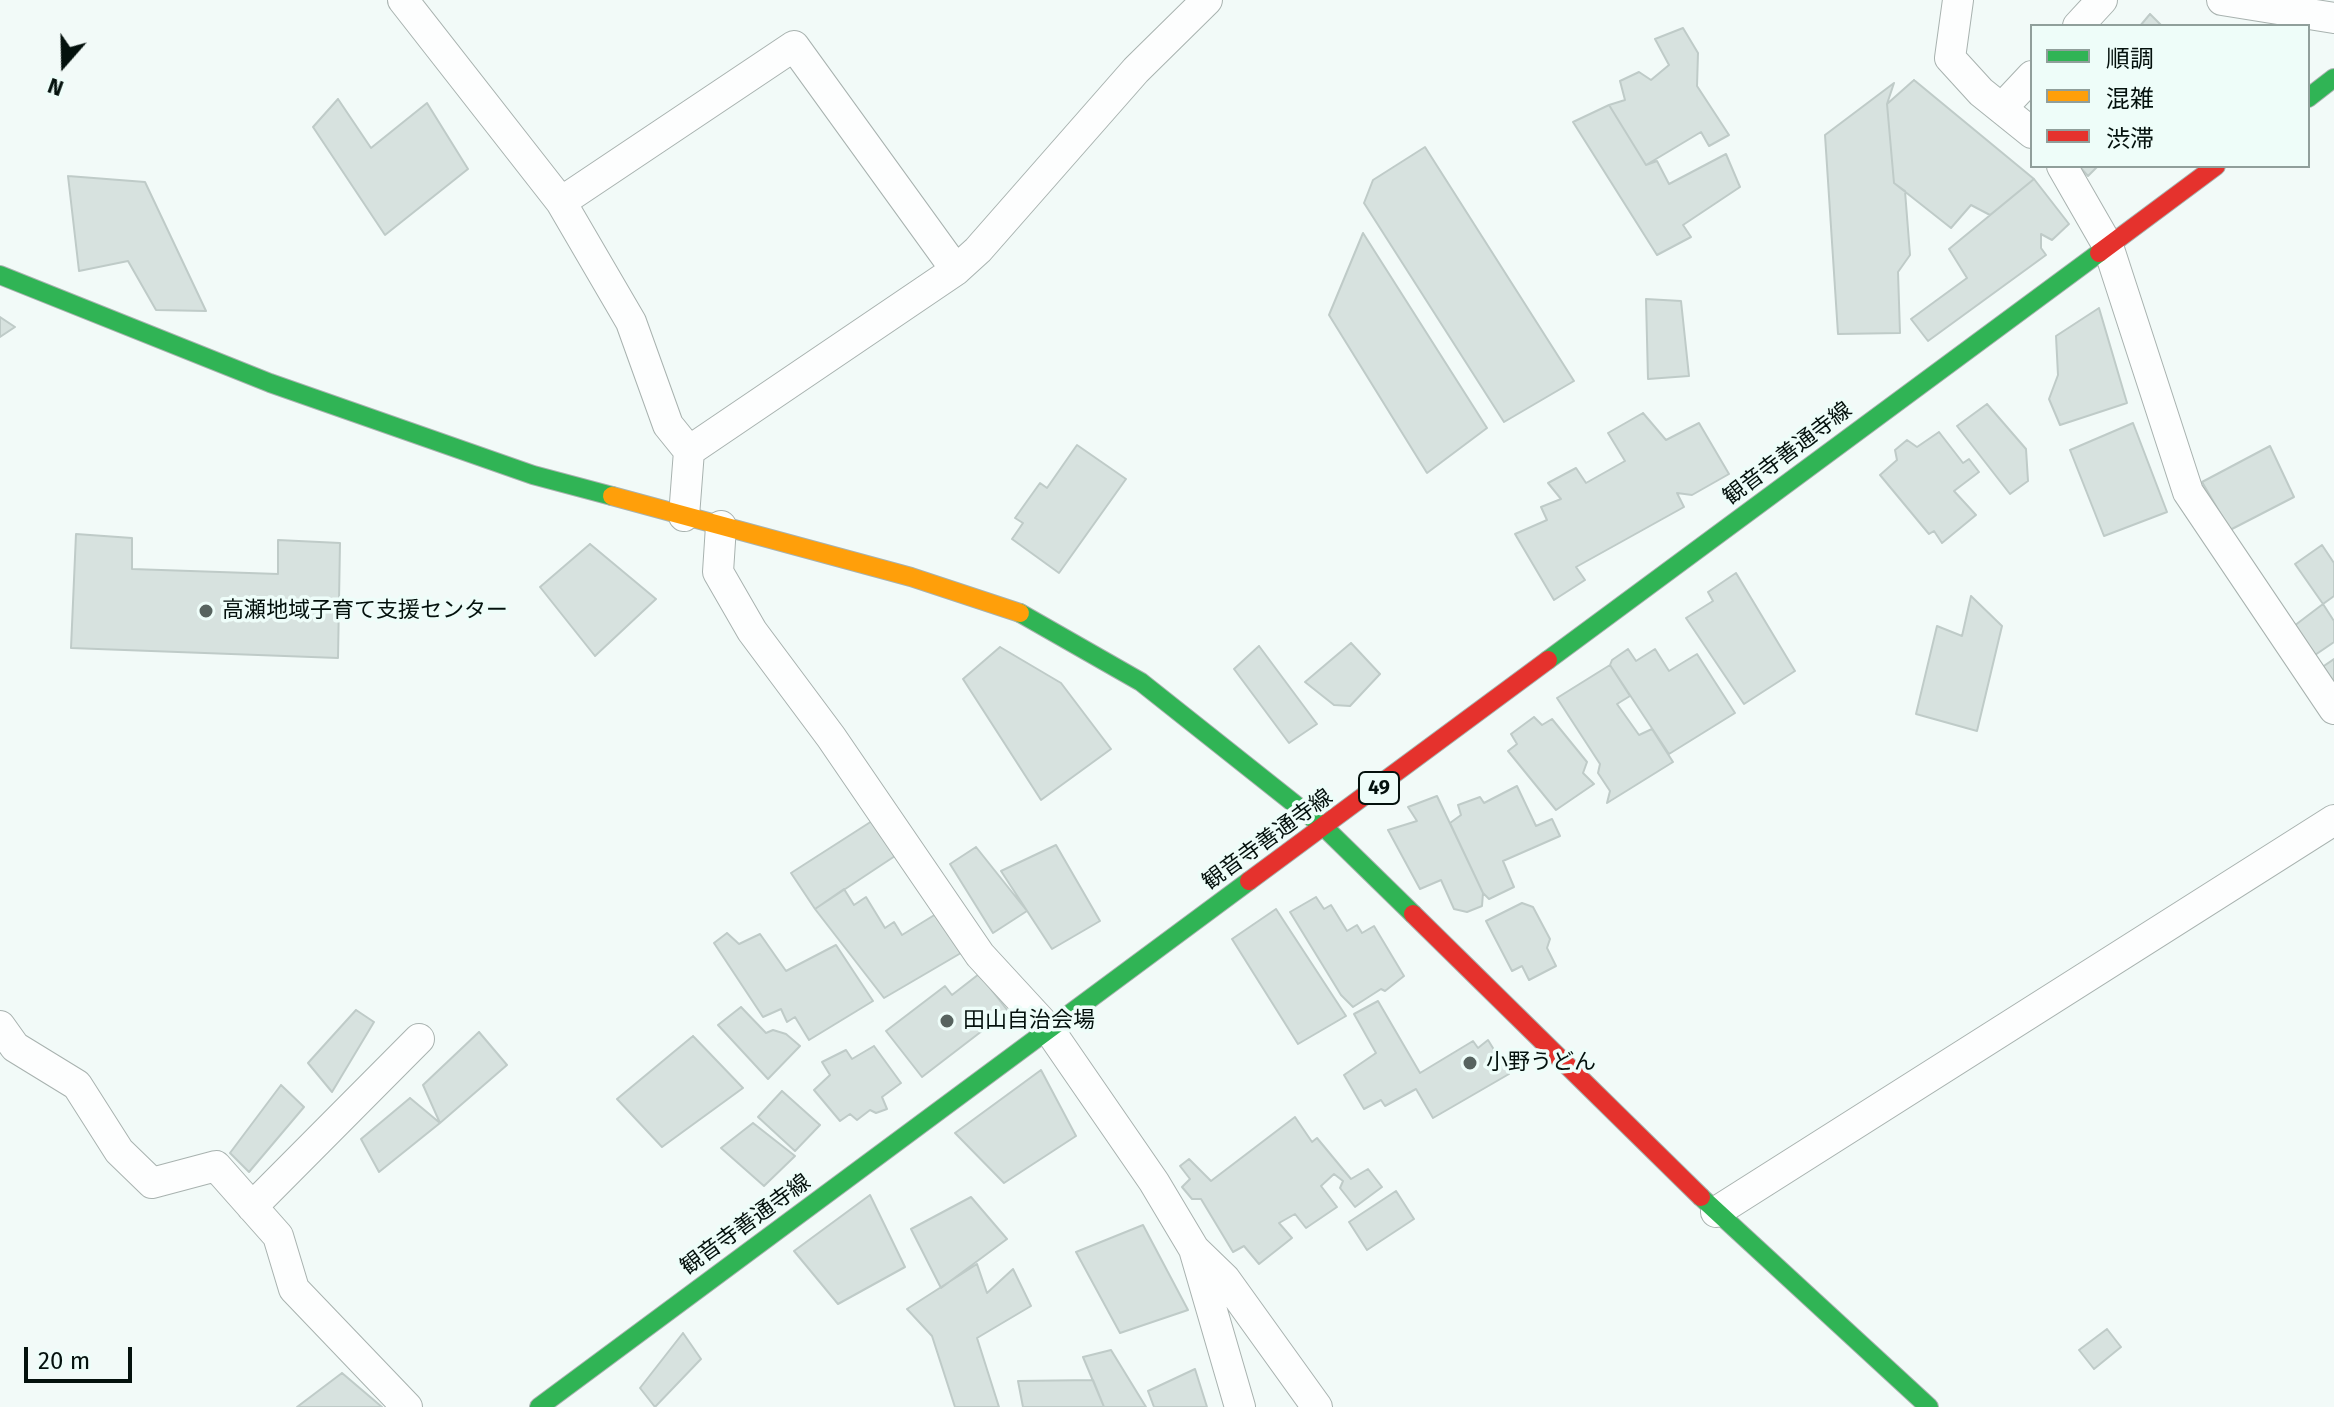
<!DOCTYPE html>
<meta charset="utf-8">
<style>
body{margin:0}
#map{position:relative;width:2334px;height:1407px;overflow:hidden;background:#f2faf8;font-family:"Fira Sans","Noto Sans JP",sans-serif}
canvas{display:block}
.legend{position:absolute;left:2030px;top:24px;width:280px;height:144px;box-sizing:border-box;background:#eefdf9;border:2px solid #909f9b;margin:0;padding:10px 14px;list-style:none;font-size:24px;color:#04110d}
.legend li{display:flex;align-items:center;gap:16px;height:40px}
.legend b{width:40px;border:2px solid #909f9b}
.north{position:absolute;left:24px;top:24px;width:80px;height:80px;-webkit-text-stroke:6px #eefdf9;paint-order:stroke;rotate:200deg;font-size:22px;font-weight:700;line-height:32px;text-align:center;color:#04110d}
.north::after{content:'';display:block;margin:auto;width:28px;height:36px;background:#04110d;clip-path:polygon(50% 0,100% 100%,50% 72%,0 100%)}
.scale{position:absolute;left:24px;top:1347px;width:108px;height:36px;box-sizing:border-box;border:4px solid #04110d;border-top:0;padding-left:10px;font-size:24px;line-height:28px;white-space:nowrap;color:#04110d;-webkit-text-stroke:6px #eefdf9;paint-order:stroke}
</style>
<div id="map">
<canvas width="2334" height="1407"></canvas>
<ul class="legend">
<li><b style="height:10px;background:#30b455"></b>順調</li>
<li><b style="height:10px;background:#ff9f0a"></b>混雑</li>
<li><b style="height:10px;background:#e5322d"></b>渋滞</li>
</ul>
<div class="north">N</div>
<div class="scale">20 m</div>
</div>
<script>
const ctx = document.querySelector('canvas').getContext('2d');
ctx.lineJoin = 'round';
function fill(path, color) { ctx.fillStyle = color; ctx.fill(path, 'evenodd'); }
const poly = rows => new Path2D(rows.map(r => 'M' + r).join(''));
function stroke(path, color, width, dash) { ctx.strokeStyle = color; ctx.lineWidth = width; ctx.lineCap = dash ? 'butt' : 'round'; ctx.setLineDash(dash || []); ctx.stroke(path); }
function drawText(font, color, halo, rows, align = 'center') {
  ctx.font = font + ' "Fira Sans","Noto Sans JP",sans-serif'; ctx.lineWidth = 7; ctx.setLineDash([]); ctx.textBaseline = 'middle'; ctx.strokeStyle = halo; ctx.fillStyle = color; for (const [text, x, y, turn = 0] of rows) {
    ctx.save(); ctx.translate(x, y); ctx.rotate((+turn || 0) * Math.PI / 180); ctx.textAlign = isNaN(turn) ? turn : align; if (halo) ctx.strokeText(text, 0, 0); ctx.fillText(text, 0, 0); ctx.restore();
  }
}
const building = poly([
 [2150,14,2162,26,2140,26,2150,14],
 [1683,28,1698,53,1697,86,1729,135,1709,146,1701,132,1646,165,1609,105,1625,100,1620,81,1639,72,1651,80,1669,65,1655,39,1683,28],
 [1914,80,2034,179,1990,215,1971,205,1951,228,1894,183,1887,104,1914,80],
 [1894,83,1887,104,1894,183,1905,191,1910,255,1898,272,1900,333,1838,334,1825,135,1894,83],
 [338,99,371,148,427,103,468,169,385,235,313,127,338,99],
 [1609,105,1646,165,1657,161,1669,184,1726,154,1740,187,1683,225,1691,237,1657,255,1573,122,1609,105],
 [1425,147,1574,381,1504,422,1364,203,1373,180,1425,147],
 [2079,166,2098,166,2088,176,2079,166],
 [68,176,145,182,206,311,156,310,128,261,79,271,68,176],
 [2034,179,2069,224,2052,240,2041,234,2041,248,2046,255,1928,341,1911,319,1967,278,1949,249,2034,179],
 [1363,233,1487,428,1427,473,1329,315,1363,233],
 [1646,299,1681,301,1689,376,1648,379,1646,299],
 [2099,308,2127,403,2060,425,2049,399,2058,375,2056,336,2099,308],
 [0,317,15,327,0,337,0,317],
 [1987,404,2026,449,2028,481,2010,494,1957,426,1987,404],
 [1643,413,1666,440,1699,423,1729,474,1692,495,1677,493,1684,507,1576,567,1585,580,1554,600,1515,534,1547,520,1541,507,1561,499,1548,483,1576,468,1586,483,1625,461,1608,433,1643,413],
 [2133,423,2167,512,2104,536,2070,450,2133,423],
 [1939,432,1963,463,1969,459,1979,472,1954,491,1976,515,1942,543,1934,531,1929,534,1880,475,1897,460,1895,450,1907,440,1917,447,1939,432],
 [1077,445,1126,479,1059,573,1012,539,1023,523,1015,518,1040,483,1047,488,1077,445],
 [2270,446,2294,497,2230,530,2202,482,2270,446],
 [76,534,132,538,132,569,278,574,278,540,340,543,338,658,71,648,76,534],
 [590,544,656,599,595,656,540,587,590,544],
 [2322,545,2334,563,2334,596,2323,604,2295,564,2322,545],
 [1736,573,1795,671,1744,704,1686,618,1713,601,1708,592,1736,573],
 [1971,596,2002,626,1977,731,1916,714,1937,626,1962,636,1971,596],
 [2323,604,2334,621,2334,642,2315,655,2294,626,2323,604],
 [1351,643,1380,674,1350,706,1334,705,1305,682,1351,643],
 [1259,646,1317,724,1289,743,1234,669,1259,646],
 [1000,647,1061,683,1111,749,1041,800,963,679,1000,647],
 [1628,649,1636,661,1655,649,1669,671,1697,654,1735,713,1669,754,1610,665,1612,660,1628,649],
 [2334,659,2334,699,2315,672,2334,659],
 [1610,665,1630,696,1617,704,1639,735,1652,729,1673,762,1607,803,1610,791,1598,773,1600,764,1557,698,1610,665],
 [1534,717,1542,725,1552,719,1587,762,1583,773,1594,784,1556,810,1508,751,1517,744,1511,734,1534,717],
 [1517,786,1536,826,1552,819,1560,836,1503,861,1514,887,1489,899,1483,893,1450,823,1461,815,1458,805,1480,797,1484,803,1517,786],
 [1437,796,1483,893,1482,906,1467,912,1454,909,1441,880,1420,889,1388,830,1417,821,1408,807,1437,796],
 [872,821,895,856,815,909,791,873,872,821],
 [1056,845,1100,921,1052,949,1001,871,1056,845],
 [976,847,1027,911,993,933,950,864,976,847],
 [844,889,854,905,866,897,885,928,894,922,902,935,936,914,961,953,884,998,815,909,844,889],
 [1316,897,1324,909,1331,905,1347,931,1357,925,1362,933,1374,926,1404,976,1385,991,1381,989,1353,1007,1341,995,1290,912,1316,897],
 [1522,903,1533,907,1550,939,1547,948,1556,966,1529,980,1522,966,1512,971,1486,921,1522,903],
 [1276,909,1346,1016,1298,1044,1232,939,1276,909],
 [727,933,739,944,760,934,786,971,836,945,873,1001,809,1040,795,1017,787,1022,781,1009,763,1017,714,943,727,933],
 [979,974,1008,1011,922,1077,886,1031,945,986,952,995,979,974],
 [1378,1001,1420,1073,1473,1041,1478,1048,1488,1040,1509,1074,1433,1118,1416,1089,1385,1106,1381,1100,1364,1109,1344,1075,1376,1053,1354,1014,1378,1001],
 [741,1007,766,1033,773,1030,786,1034,800,1046,768,1079,718,1025,741,1007],
 [356,1010,374,1022,332,1092,308,1063,356,1010],
 [479,1032,507,1065,440,1123,423,1085,479,1032],
 [693,1036,743,1088,662,1147,617,1099,693,1036],
 [874,1046,901,1083,882,1097,887,1109,876,1113,870,1110,857,1120,850,1114,840,1121,814,1090,830,1075,822,1062,846,1050,852,1059,874,1046],
 [1041,1070,1076,1136,1004,1183,955,1133,1041,1070],
 [281,1085,304,1107,249,1172,230,1153,281,1085],
 [782,1091,820,1125,795,1151,758,1117,782,1091],
 [410,1098,440,1123,379,1172,361,1139,410,1098],
 [1295,1117,1312,1142,1317,1138,1351,1179,1368,1169,1382,1187,1355,1207,1340,1188,1343,1181,1334,1174,1321,1186,1337,1207,1306,1228,1295,1214,1279,1223,1292,1238,1259,1264,1244,1246,1233,1252,1201,1199,1192,1199,1182,1187,1190,1179,1180,1166,1189,1159,1211,1181,1295,1117],
 [753,1123,795,1156,764,1186,721,1148,753,1123],
 [1396,1191,1414,1219,1367,1250,1349,1222,1396,1191],
 [870,1195,905,1267,838,1304,794,1251,870,1195],
 [971,1197,1007,1239,941,1288,911,1229,971,1197],
 [1143,1225,1188,1310,1120,1333,1076,1252,1143,1225],
 [977,1264,987,1293,1013,1269,1031,1306,977,1338,999,1407,955,1407,932,1336,907,1309,977,1264],
 [2107,1329,2121,1347,2094,1369,2079,1350,2107,1329],
 [683,1333,701,1359,655,1407,640,1388,683,1333],
 [1111,1350,1146,1407,1104,1407,1083,1357,1111,1350],
 [1195,1369,1207,1407,1154,1407,1148,1391,1195,1369],
 [342,1373,382,1407,297,1407,342,1373],
 [1093,1380,1104,1407,1023,1407,1018,1381,1093,1380]
]);
fill(building, '#d7e2df');
stroke(building, '#bfcbc8', 2);
const street = poly([
 [403,0,561,202,631,322,668,425,689,451,684,516],
 [1958,0,1950,58,1981,92,2032,133],
 [2222,0,2334,18],
 [2078,26,2102,0],
 [2002,108,2032,76],
 [2062,166,2108,246,2188,492,2334,709],
 [561,202,794,46,956,270],
 [689,451,956,270,978,250,1136,70,1207,0],
 [721,526,718,572,752,631,831,737,980,955,1050,1031,1154,1182,1194,1249,1240,1407],
 [0,1026,15,1047,77,1085,119,1151,152,1183,216,1166,278,1236,294,1289,407,1407],
 [252,1207,419,1039],
 [1716,1212,2334,820],
 [1194,1249,1225,1279,1317,1407]
]);
const fast = poly([
 [2308,98,2334,78],
 [0,275,270,383,533,475,612,496],
 [1020,613,1141,682,1325,828,1413,914],
 [1548,660,2099,253],
 [1701,1197,1929,1407],
 [539,1407,1249,881]
]);
const slow = poly([
 [612,496,911,577,1020,613]
]);
const jam = poly([
 [2099,253,2216,166],
 [1249,881,1548,660],
 [1413,914,1701,1197]
]);
stroke(street, '#a8b2af', 32);
stroke(fast, '#a8b2af', 20);
stroke(slow, '#a8b2af', 20);
stroke(jam, '#a8b2af', 20);
stroke(street, '#fdfefe', 30);
stroke(fast, '#30b455', 18);
stroke(slow, '#ff9f0a', 18);
stroke(jam, '#e5322d', 18);
for (const [x, y, r, color] of [
 [206,611,8,"#57635f"],
 [947,1021,8,"#57635f"],
 [1470,1063,8,"#57635f"]
]) { const dot = new Path2D(); dot.arc(x, y, r, 0, 2 * Math.PI); ctx.fillStyle = color; ctx.fill(dot); stroke(dot, '#eefdf9', 3); }
for (const [x, y, w] of [
 [1379,788,40]
]) { const box = new Path2D(); box.roundRect(x - w / 2, y - 16, w, 32, 6); ctx.fillStyle = '#eefdf9'; ctx.fill(box); stroke(box, '#04110d', 2); }
drawText('bold 20px', '#04110d', null, [
 ["49",1379,788]
]);
drawText('22px', '#04110d', '#eefdf9', [
 ["観音寺善通寺線",1788,454,-37],
 ["観音寺善通寺線",1268,840,-36],
 ["観音寺善通寺線",746,1225,-36]
]);
drawText('22px', '#04110d', '#eefdf9', [
 ["高瀬地域子育て支援センター",222,611],
 ["田山自治会場",963,1021],
 ["小野うどん",1486,1063]
], 'left');
</script>
